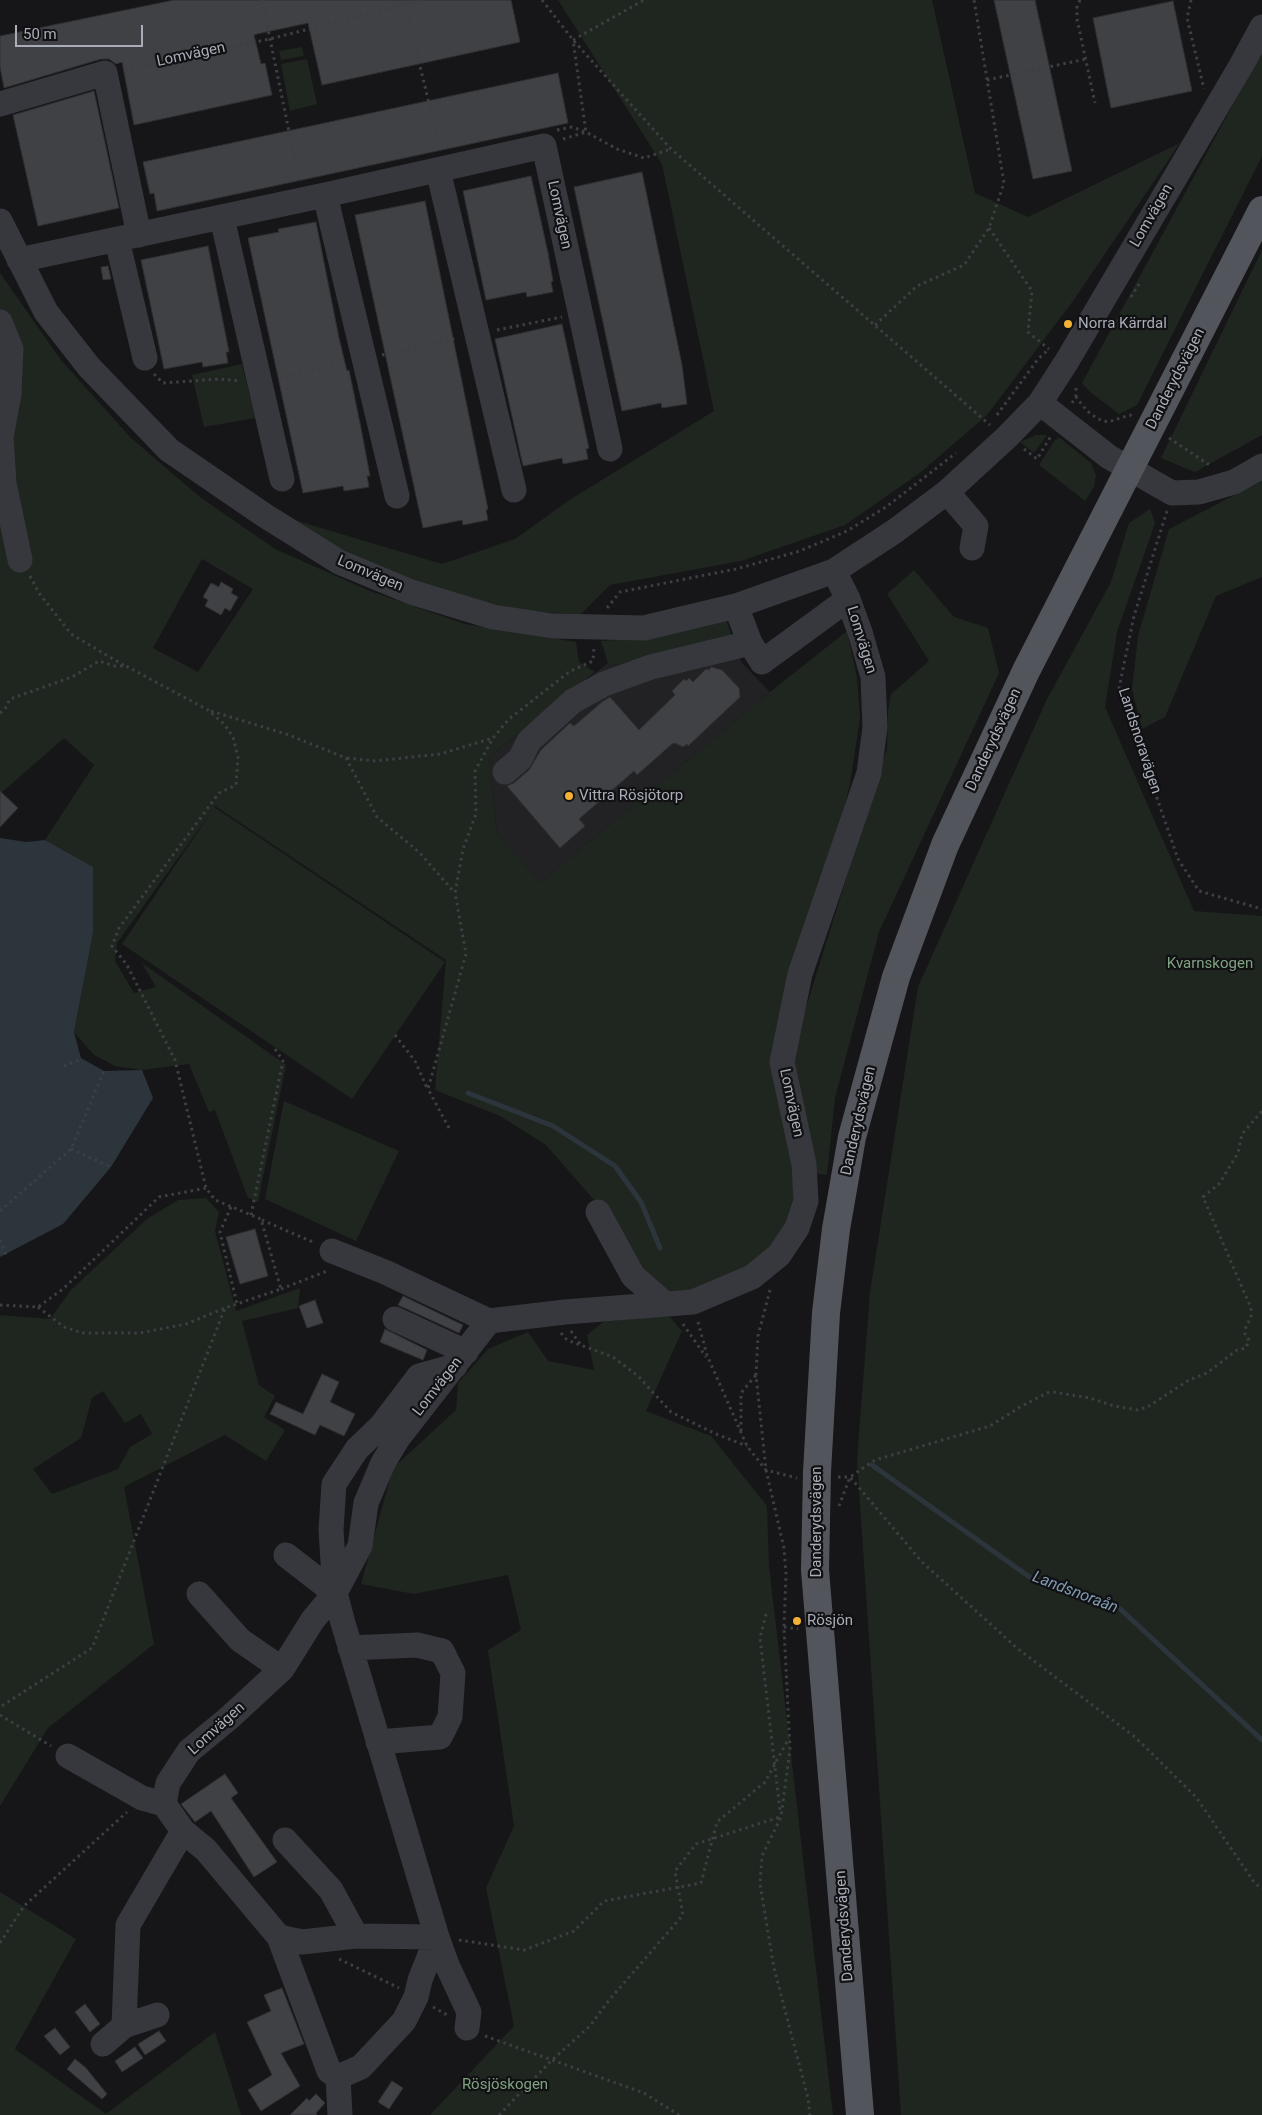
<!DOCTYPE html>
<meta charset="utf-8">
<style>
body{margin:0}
#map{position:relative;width:1262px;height:2115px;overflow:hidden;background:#161618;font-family:Roboto,sans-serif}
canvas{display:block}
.scale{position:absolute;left:15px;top:25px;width:128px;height:22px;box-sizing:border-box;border:2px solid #a8adb8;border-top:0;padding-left:6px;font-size:15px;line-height:18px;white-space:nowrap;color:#a8adb8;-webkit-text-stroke:4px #111113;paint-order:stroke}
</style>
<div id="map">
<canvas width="1262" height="2115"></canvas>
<div class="scale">50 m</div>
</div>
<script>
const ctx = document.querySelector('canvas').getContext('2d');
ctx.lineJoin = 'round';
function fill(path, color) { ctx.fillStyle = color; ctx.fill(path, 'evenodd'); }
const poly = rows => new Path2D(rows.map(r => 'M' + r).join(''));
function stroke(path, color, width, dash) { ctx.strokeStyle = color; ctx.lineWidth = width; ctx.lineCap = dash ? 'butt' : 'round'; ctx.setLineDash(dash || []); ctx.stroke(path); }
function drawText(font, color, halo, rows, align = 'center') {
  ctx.font = font + ' Roboto,sans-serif'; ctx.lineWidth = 4.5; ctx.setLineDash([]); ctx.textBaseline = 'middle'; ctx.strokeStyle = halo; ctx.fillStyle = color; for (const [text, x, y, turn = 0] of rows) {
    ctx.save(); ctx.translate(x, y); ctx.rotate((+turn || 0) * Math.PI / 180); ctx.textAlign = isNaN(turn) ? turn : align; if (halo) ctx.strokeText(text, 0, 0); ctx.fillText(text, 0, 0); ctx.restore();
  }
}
fill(poly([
 [733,640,742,663,770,692,541,882,497,834,489,757,608,663,625,667]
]), '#222225');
fill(poly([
 [558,0,932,0,975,193,1028,217,1180,143,1073,301,987,415,920,473,845,525,741,561,610,585,580,615,508,609,451,595,353,557,291,519,442,564,515,539,571,499,714,411,662,164],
 [302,47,304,56,281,60,279,51],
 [1262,51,1262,156,1137,405,1119,414,1090,392,1082,383],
 [307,59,317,104,290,111,281,64],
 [1262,250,1262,435,1195,472,1161,458],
 [0,273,61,360,131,438,200,497,275,549,370,591,465,624,576,642,579,662,595,672,489,757,497,834,541,882,770,692,847,631,857,677,860,718,850,785,776,1065,797,1187,787,1225,764,1263,686,1293,668,1291,639,1268,602,1209,546,1145,500,1116,435,1090,446,960,215,806,214,807,445,962,352,1099,122,944,214,808,117,943,115,961,134,993,156,987,142,963,286,1065,258,1202,248,1198,215,1110,209,1112,189,1064,142,1070,115,1066,94,1055,74,1032,93,933,93,867,45,840,94,765,64,738,0,794],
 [202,559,253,589,198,672,153,648],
 [242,364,255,418,204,427,192,375],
 [1036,435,1047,435,1034,453,1020,442],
 [1060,438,1091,463,1096,475,1094,487,1085,501,1039,465,1055,440],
 [1262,481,1262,577,1216,596,1165,717,1142,729,1132,689,1138,636,1169,529],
 [1150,509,1155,523,1117,632,1105,707,1194,911,1262,916,1262,2115,901,2115,857,1459,870,1292,918,987,1046,701,1111,582,1129,523],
 [914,570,954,617,988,628,999,673,879,932,835,1098,827,1175,813,1173,803,1128,793,1049,887,748,888,711,891,694,929,661,887,594],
 [726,619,733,640,625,667,608,663,601,641,659,637],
 [284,1101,399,1151,356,1241,265,1199],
 [206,1198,219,1212,215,1231,236,1311,300,1288,298,1308,242,1321,259,1385,275,1396,264,1417,285,1430,266,1461,225,1435,124,1487,154,1644,48,1728,0,1806,0,1315,50,1319,71,1290,147,1219,178,1200],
 [103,1391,125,1423,141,1414,152,1434,130,1447,118,1469,52,1494,33,1469,81,1438,92,1398],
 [668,1315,682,1331,646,1411,711,1436,767,1506,769,1566,833,2115,430,2115,514,2026,486,1888,514,1826,488,1650,521,1630,508,1575,414,1594,361,1584,393,1468,456,1410,458,1383,488,1349,528,1332,548,1361,594,1370,587,1335,603,1322],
 [0,1892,76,1939,15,2049,106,2114,215,2032,241,2115,0,2115]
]), '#1e261f');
fill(poly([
 [0,838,26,842,45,840,93,867,93,933,74,1032,81,1058,104,1071,142,1070,153,1098,111,1167,63,1224,0,1257]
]), '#2c353c');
stroke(poly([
 [468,1093,553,1126,615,1166,641,1202,660,1248],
 [872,1465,1031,1578,1117,1606,1262,1740]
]), '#2c353c', 5);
const building = poly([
 [174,0,511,0,520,42,322,85,308,23,257,34,254,35,261,64,265,63,272,95,134,125,122,62,116,64,109,59,101,59,4,88,0,67,0,36,174,0],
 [994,0,1035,0,1072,171,1033,179,994,0],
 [1173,1,1192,91,1111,108,1093,18,1173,1],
 [558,73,568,123,157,211,154,193,150,194,143,162,558,73],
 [94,91,119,208,38,226,13,115,94,91],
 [642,172,682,365,687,404,662,408,661,403,622,411,574,187,642,172],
 [531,176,548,253,553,281,551,282,553,292,527,297,526,292,486,300,463,191,531,176],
 [425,201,488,509,486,510,488,520,463,525,462,520,423,528,355,215,425,201],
 [316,222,339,338,347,371,349,370,361,428,370,476,367,476,369,487,344,491,343,486,303,493,248,238,279,232,278,229,316,222],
 [208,246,229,352,226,352,228,363,203,367,202,362,164,369,141,260,208,246],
 [108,266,111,279,103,280,101,267,108,266],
 [562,324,589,448,586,449,588,459,563,464,562,458,523,466,495,339,562,324],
 [221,582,233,589,231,593,238,597,230,611,225,608,221,615,205,606,208,600,203,597,211,583,219,587,221,582],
 [711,667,722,670,739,688,740,697,688,746,687,744,683,747,675,743,672,744,637,775,634,771,579,819,585,826,560,848,507,786,514,783,529,770,541,750,570,723,574,726,602,702,610,697,639,730,675,695,672,691,684,679,686,681,689,678,693,682,706,669,709,670,711,667],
 [0,791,18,808,0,827,0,791],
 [255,1229,268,1276,240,1284,226,1237,255,1229],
 [403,1296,463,1325,459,1333,398,1305,403,1296],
 [315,1300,323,1323,307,1328,299,1306,315,1300],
 [385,1329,427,1350,423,1360,380,1342,385,1329],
 [322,1374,339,1382,330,1402,355,1414,344,1436,320,1425,315,1435,270,1414,276,1402,303,1414,322,1374],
 [225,1774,238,1793,231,1798,277,1862,254,1877,211,1811,195,1822,181,1804,225,1774],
 [282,1988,304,2044,281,2053,300,2086,261,2111,248,2090,272,2075,247,2022,271,2011,264,1995,282,1988],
 [85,2004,100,2024,90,2032,75,2012,85,2004],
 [55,2028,70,2047,60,2055,44,2036,55,2028],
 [159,2031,166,2041,145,2055,138,2044,159,2031],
 [135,2047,143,2058,122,2072,115,2061,135,2047],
 [75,2059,86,2068,107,2094,102,2099,67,2069,75,2059],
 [392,2081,403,2088,389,2109,378,2102,392,2081],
 [316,2094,325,2103,316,2113,317,2115,290,2115,307,2098,309,2101,316,2094]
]);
fill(building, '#404145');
stroke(building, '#303034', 1);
stroke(poly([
 [262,0,299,180],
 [542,0,573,40,671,149,990,425],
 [1080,0,1077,7,1077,19,1095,103],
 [1191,0,1187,18,1204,89],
 [405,4,440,149],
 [125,69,270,39,422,0],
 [987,80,1086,59],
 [557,130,572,127,586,132,617,149,644,158,671,149],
 [563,139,586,132,573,40,644,0],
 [989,228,1032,291,1028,332,1049,349],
 [1131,297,1139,284],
 [875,325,917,286,964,265,989,228,1004,183,974,0],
 [497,330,562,317],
 [382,355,457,338],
 [154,374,163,383,220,379,239,381],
 [280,378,344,363],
 [1076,397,1076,385],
 [1072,403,1076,397,1087,411,1098,419,1108,422,1130,415,1133,417],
 [997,415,1038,359,1049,349],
 [1169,438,1211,466],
 [1024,449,1037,459,1051,436],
 [1167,511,1134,616,1119,688,1178,859,1199,891,1262,909],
 [30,576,39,593,71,634,125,666],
 [607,608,620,592,736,569,800,551,847,531,886,507,956,453],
 [211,711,286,734,346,758,377,817,420,853,454,892],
 [0,713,5,709,10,699,72,677,99,661,115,666,126,666,208,710,224,724,233,737,238,757,236,785,219,793,119,928,112,946,127,965,175,1060,206,1188,215,1200,261,1219,281,1289,225,1308,92,1648,0,1707],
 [347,758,375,761,440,754,493,738],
 [395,1035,415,1061,427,1088],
 [64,1066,81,1059],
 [449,1128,428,1089,466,954,455,893,463,849,476,814,475,771,493,738,509,719,569,672,593,661,594,647],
 [71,1149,111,1167],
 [231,1207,220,1232,237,1304],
 [0,1211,71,1149,104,1071],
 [251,1215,283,1061,273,1046],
 [262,1220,315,1243],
 [0,1240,6,1255],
 [281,1289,327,1271],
 [770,1290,758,1336,756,1375,766,1470,784,1548,786,1574,784,1627,790,1749,781,1817,762,1856,760,1884,774,1968,808,2098,810,2115],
 [0,1305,38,1307,63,1289,159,1197,206,1188],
 [38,1307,64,1327,83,1333,140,1333,186,1324,225,1308],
 [698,1322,707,1355,747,1446,766,1470,797,1478],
 [683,1324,706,1357],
 [571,1331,580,1344],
 [561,1333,567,1340,613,1357,638,1376,671,1412,716,1434,747,1446],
 [741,1431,741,1393,756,1375],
 [838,1477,850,1477,922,1562,1018,1649,1135,1737,1196,1797,1254,1882,1262,1889],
 [839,1506,850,1477,875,1460,990,1426,1020,1407,1047,1393,1053,1392,1090,1398,1114,1406,1138,1410,1149,1406,1189,1380,1207,1373,1237,1350,1246,1348,1249,1340,1245,1336,1245,1329,1251,1317,1251,1308,1203,1197,1219,1184,1238,1153,1242,1134,1262,1111],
 [766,1614,760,1638,780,1811],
 [784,1627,798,1629],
 [0,1715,51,1746],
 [459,1940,524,1950,574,1931,604,1901,701,1883,717,1822,765,1782,789,1738],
 [0,1943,24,1906,127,1812],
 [339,1959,399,1988],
 [433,2007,449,2016],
 [485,2036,644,2093,679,2115],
 [499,2115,552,2060,590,2026,610,1999,683,1915,675,1871,696,1844,780,1817]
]), '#3d3f44', 3, [2.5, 4]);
stroke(poly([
 [0,104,105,73,139,235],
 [438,170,514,490],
 [325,195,397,496],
 [222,218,282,479],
 [0,221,46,312,89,367,169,450,264,515,339,562,411,592,493,617,553,626,644,628,736,606,834,571,895,531,947,492,1007,437,1040,403,1067,361,1242,64,1262,27],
 [117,240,145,358],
 [19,260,325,195,544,146,610,449],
 [0,322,11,349,9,394,1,437,4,483,20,560],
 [1040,403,1109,457,1172,493,1199,492,1234,482,1262,466],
 [947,492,976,526,972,548],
 [736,606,750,643,762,662,848,599],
 [505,772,520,759,529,741,573,701,604,684,651,667,750,643],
 [598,1212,633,1276,665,1304],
 [332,1251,385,1272,489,1321,565,1312,693,1302,752,1277,779,1255,797,1228,806,1201,804,1164,782,1062,800,974,869,773,875,727,873,677,860,632,848,599,834,571],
 [395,1319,466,1352],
 [455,1366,419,1376,381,1426,357,1449,334,1484,331,1530,335,1593,343,1623,437,1937,447,1965,469,2012,467,2028],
 [286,1555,335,1593],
 [199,1594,240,1640,282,1669],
 [350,1648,417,1645,442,1651,453,1673,450,1717,440,1737,378,1742],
 [68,1756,142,1798,164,1804],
 [285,1840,331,1890,356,1936],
 [279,1937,329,2071,338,2077],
 [437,1937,356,1936,302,1942,279,1937,206,1850,183,1831,164,1804,168,1783,189,1751,229,1718,282,1669,312,1621,335,1593,360,1546,366,1503,383,1463,398,1438,489,1321],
 [124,2026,157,2015],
 [103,2044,124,2026,128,1925,183,1831],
 [338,2077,361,2067,404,2021,416,1997,420,1980,437,1937],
 [338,2077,340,2115]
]), '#37383d', 25);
stroke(poly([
 [860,2115,815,1570,817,1472,826,1313,836,1229,852,1137,896,977,945,845,1026,671,1262,210]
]), '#53555c', 28);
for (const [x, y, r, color] of [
 [1068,324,5,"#f2b134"],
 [569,796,5,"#f2b134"],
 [797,1621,5,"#f2b134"]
]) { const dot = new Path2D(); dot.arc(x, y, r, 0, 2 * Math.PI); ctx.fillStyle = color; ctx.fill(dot); stroke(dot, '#111113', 2); }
drawText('15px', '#a8adb8', '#111113', [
 ["Lomvägen",191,55,-12],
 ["Lomvägen",559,215,78],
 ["Lomvägen",1152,216,-60],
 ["Danderydsvägen",1176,379,-63],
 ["Lomvägen",370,574,23],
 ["Lomvägen",861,640,73],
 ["Danderydsvägen",994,740,-65],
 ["Landsnoravägen",1139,741,72],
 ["Lomvägen",791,1103,78],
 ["Danderydsvägen",859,1121,-77],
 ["Lomvägen",438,1387,-52],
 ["Danderydsvägen",817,1522,-90],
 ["Lomvägen",217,1729,-42],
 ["Danderydsvägen",845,1926,-94]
]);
drawText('15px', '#a8adb8', '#111113', [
 ["Norra Kärrdal",1078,324],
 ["Vittra Rösjötorp",579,796],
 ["Rösjön",807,1621]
], 'left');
drawText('15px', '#7fa381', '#111113', [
 ["Kvarnskogen",1210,964],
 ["Rösjöskogen",505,2085]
]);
drawText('italic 16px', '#7f9bb3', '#111113', [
 ["Landsnoraån",1075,1593,21]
]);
</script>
